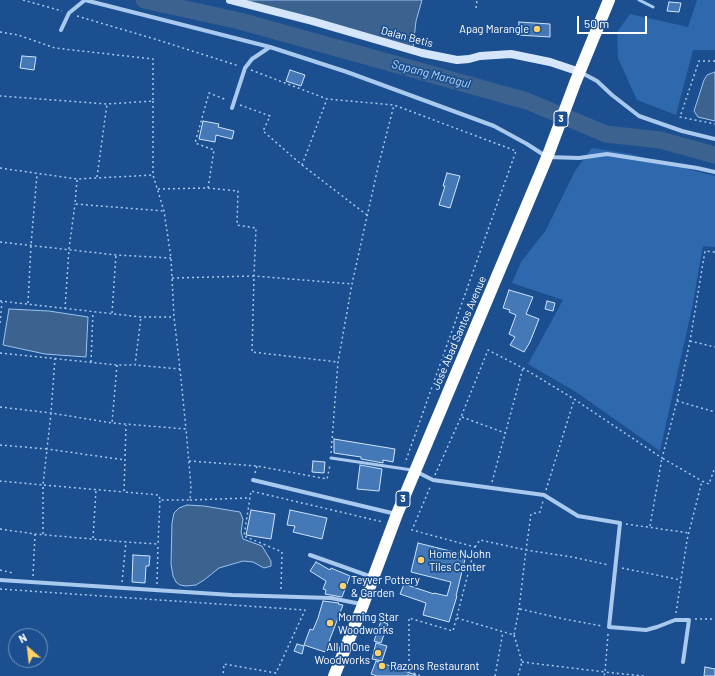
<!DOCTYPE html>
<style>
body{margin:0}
#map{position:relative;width:715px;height:676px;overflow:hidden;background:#1b4f8f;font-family:Barlow,sans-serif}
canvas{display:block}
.north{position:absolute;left:8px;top:628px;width:40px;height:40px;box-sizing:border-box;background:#1b4f8f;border:1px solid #7695bc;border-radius:50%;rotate:332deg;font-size:11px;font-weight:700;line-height:16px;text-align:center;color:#fff}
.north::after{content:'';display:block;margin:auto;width:14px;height:18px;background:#ffd166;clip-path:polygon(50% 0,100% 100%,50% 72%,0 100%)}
.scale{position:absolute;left:577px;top:16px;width:70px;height:18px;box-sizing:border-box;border:2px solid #fff;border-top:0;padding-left:5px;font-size:12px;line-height:14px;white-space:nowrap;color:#fff;-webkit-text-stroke:3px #1b4f8f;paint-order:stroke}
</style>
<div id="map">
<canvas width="715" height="676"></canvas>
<div class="north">N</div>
<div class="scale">50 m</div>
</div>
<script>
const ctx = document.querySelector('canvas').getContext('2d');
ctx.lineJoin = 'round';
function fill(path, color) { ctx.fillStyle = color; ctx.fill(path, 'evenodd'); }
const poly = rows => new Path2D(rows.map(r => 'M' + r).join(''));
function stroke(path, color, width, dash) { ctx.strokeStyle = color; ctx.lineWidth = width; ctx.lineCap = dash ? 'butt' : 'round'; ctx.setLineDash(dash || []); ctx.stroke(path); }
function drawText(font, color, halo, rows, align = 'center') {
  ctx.font = font + ' Barlow,sans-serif'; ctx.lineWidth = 3.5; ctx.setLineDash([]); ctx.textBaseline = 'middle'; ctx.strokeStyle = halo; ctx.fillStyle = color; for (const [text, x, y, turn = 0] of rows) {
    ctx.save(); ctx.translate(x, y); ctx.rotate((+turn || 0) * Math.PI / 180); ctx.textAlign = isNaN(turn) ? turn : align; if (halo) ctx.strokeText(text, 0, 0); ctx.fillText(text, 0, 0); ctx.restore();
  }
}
fill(poly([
 [697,0,715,0,715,50,693,50,676,115,637,100,618,58,617,32,630,14,688,27],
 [592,148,630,154,715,176,715,247,703,246,692,308,660,451,576,392,528,364,563,300,512,283,521,262,546,230,575,171]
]), '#2e69ad');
const water = poly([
 [243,0,422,0,416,21,413,48,243,0],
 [715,72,715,121,698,117,694,111,704,80,707,75,715,72],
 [9,309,49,311,88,317,86,357,45,354,3,345,9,309],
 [187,505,204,506,240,512,243,519,241,532,243,539,262,546,271,561,271,566,264,568,253,562,243,561,219,568,204,580,196,585,186,586,180,585,176,582,173,576,171,564,172,523,174,513,179,508,187,505]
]);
fill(water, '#3c6290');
stroke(water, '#9cc4f0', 1);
stroke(poly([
 [144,0,240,21,527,101,606,134,660,140,715,155]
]), '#3c6290', 17);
const building = poly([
 [669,2,681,3,679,12,667,11,669,2],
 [519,22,550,24,550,37,518,35,519,22],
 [22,56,36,57,34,70,20,68,22,56],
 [290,70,305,75,301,86,286,81,290,70],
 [203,121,219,124,218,127,234,131,232,139,216,135,215,142,199,139,203,121],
 [447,173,460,176,450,208,439,205,445,186,443,186,447,173],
 [509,290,533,297,526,314,539,319,530,342,524,352,510,345,515,337,509,334,516,315,509,312,510,310,503,308,509,290],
 [547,301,555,303,553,311,545,309,547,301],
 [334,439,395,449,393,462,383,460,383,463,361,459,361,457,334,453,334,439],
 [313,461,325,462,324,473,312,472,313,461],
 [360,465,382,469,379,491,357,489,360,465],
 [251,510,275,514,271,539,246,535,251,510],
 [290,510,327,518,322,539,293,532,295,526,287,525,290,510],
 [418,543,466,555,456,596,457,596,449,622,423,615,426,603,400,594,404,584,434,594,434,593,447,596,451,582,411,572,418,543],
 [133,555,150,556,149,566,146,566,145,583,132,582,133,555],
 [316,562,330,570,331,568,350,576,342,597,325,594,326,590,323,589,326,581,310,571,316,562],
 [323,601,339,603,338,604,343,605,325,652,304,645,310,629,313,630,318,618,323,601],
 [381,621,388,624,381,643,374,641,381,621],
 [376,643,387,646,382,661,372,659,376,643],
 [297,644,304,646,302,654,294,651,297,644],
 [376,661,416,675,416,676,377,676,371,674,376,661],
 [705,667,715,669,715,676,704,676,705,667]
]);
fill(building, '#4478b7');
stroke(building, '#cfe3fa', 1);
stroke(poly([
 [23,0,62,11],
 [476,8,477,0],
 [77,16,158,40,239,66],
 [0,32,18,35,55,48,153,59,153,101,107,104,0,96],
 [715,61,699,61,680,117,715,124],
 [251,70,327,99,394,105,516,151,405,463],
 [153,101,153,175],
 [240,105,270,116,263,131,302,165,327,99],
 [302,165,367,215],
 [0,168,77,179,153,175,164,211,171,258,174,317,180,369,135,365],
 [97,177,107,104],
 [77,180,75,204,164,211],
 [208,188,214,150,195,143,209,93,227,100],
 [158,189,208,188,238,191,237,225,256,228,254,276,352,284],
 [0,242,116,255,171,258],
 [172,278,254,276,252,352,338,362],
 [0,301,141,317,174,317],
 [28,303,31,245,37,174],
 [65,309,69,249,75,204],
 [112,313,116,255],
 [0,323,2,302],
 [690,341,715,347],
 [0,353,117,365,135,365,141,317],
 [55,358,51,413,47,449,125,460],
 [91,362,93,312],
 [117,365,112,423,186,429,191,487,190,500,160,500,159,495,124,492,126,425],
 [180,369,186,429],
 [677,401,715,412],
 [0,407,51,413,112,423],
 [462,417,505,433],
 [0,445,47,449,43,485,0,481],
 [331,453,338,362,352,284,378,167,394,105],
 [189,461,257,466,327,479,330,465],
 [255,473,257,466],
 [435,475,461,417,488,350,523,368,574,399,662,458,677,401,690,341,705,251,715,252],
 [492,482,523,368],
 [546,490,574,400],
 [190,500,248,498],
 [626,524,689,533],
 [650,526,662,458,702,481],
 [0,529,35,534,126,542,158,544,160,500],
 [43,534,43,485,124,492],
 [93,538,96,490],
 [475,547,480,540,526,550,531,514,540,512,543,501],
 [622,568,681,580],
 [0,570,13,573],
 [33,576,35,534],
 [122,582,126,542],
 [157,584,158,544],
 [0,589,305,610,276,673,224,664,223,676],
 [281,589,282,552,244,536,251,491,383,522],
 [520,609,564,619,602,626],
 [676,613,687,540,702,481,709,484,715,467],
 [457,618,514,635,519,609,526,550,572,557,609,565],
 [695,619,715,619],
 [608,634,605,672,644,676],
 [514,635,522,662,518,676],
 [522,662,605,672,604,676],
 [409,671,421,676],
 [408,676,409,671,409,618,453,631,475,547,412,530,431,485],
 [495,676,503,632]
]), '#a9c9ee', 1.5, [2, 3]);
stroke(poly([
 [639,0,653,7],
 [331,458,412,470]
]), '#a9c9ee', 3);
stroke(poly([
 [85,0,270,47,347,72,494,126,527,144,547,157,579,158,607,154,697,168,715,172],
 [61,30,69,13,85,0],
 [582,73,597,81,612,95,639,116,682,131,715,139],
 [232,108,245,68,252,59,270,47],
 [417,472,433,480,544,495,578,516,620,523,609,627,646,630,657,627,675,620,689,620,683,662],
 [253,480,396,514],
 [310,555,372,577],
 [0,580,232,595,331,598,361,604]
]), '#a9c9ee', 4);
stroke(poly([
 [230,0,312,21,422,53,457,60,469,59,480,56,511,54,550,62,580,72]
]), '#d6e6fa', 8);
stroke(poly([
 [334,676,363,605,397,514,548,155,575,83,609,0]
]), '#fff', 12);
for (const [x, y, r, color] of [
 [537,29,4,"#ffd166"],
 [421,560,4,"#ffd166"],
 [343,586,4,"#ffd166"],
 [330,623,4,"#ffd166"],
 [378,653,4,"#ffd166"],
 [382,666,4,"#ffd166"]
]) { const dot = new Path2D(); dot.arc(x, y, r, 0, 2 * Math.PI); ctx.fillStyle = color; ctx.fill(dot); stroke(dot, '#1b4f8f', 1.5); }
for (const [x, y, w] of [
 [561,119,14],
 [403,499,14]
]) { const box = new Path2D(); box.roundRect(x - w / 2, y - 8, w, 16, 3); ctx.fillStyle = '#1b4f8f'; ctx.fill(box); stroke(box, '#fff', 1); }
drawText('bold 10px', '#fff', null, [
 ["3",561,119],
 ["3",403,499]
]);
drawText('11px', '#fff', '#1b4f8f', [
 ["Apag Marangle",529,29,"right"],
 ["Home NJohn",429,554],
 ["Tiles Center",429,567],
 ["Teyver Pottery",351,580],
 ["& Garden",351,593],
 ["Morning Star",338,617],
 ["Woodworks",338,630],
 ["All In One",370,647,"right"],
 ["Woodworks",370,660,"right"],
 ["Razons Restaurant",390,666]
], 'left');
drawText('11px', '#fff', '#1b4f8f', [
 ["Dalan Betis",407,37,15],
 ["Jose Abad Santos Avenue",459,333,-67]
]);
drawText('italic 12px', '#b5d3f5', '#1b4f8f', [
 ["Sapang Maragul",431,74,15]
]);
</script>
